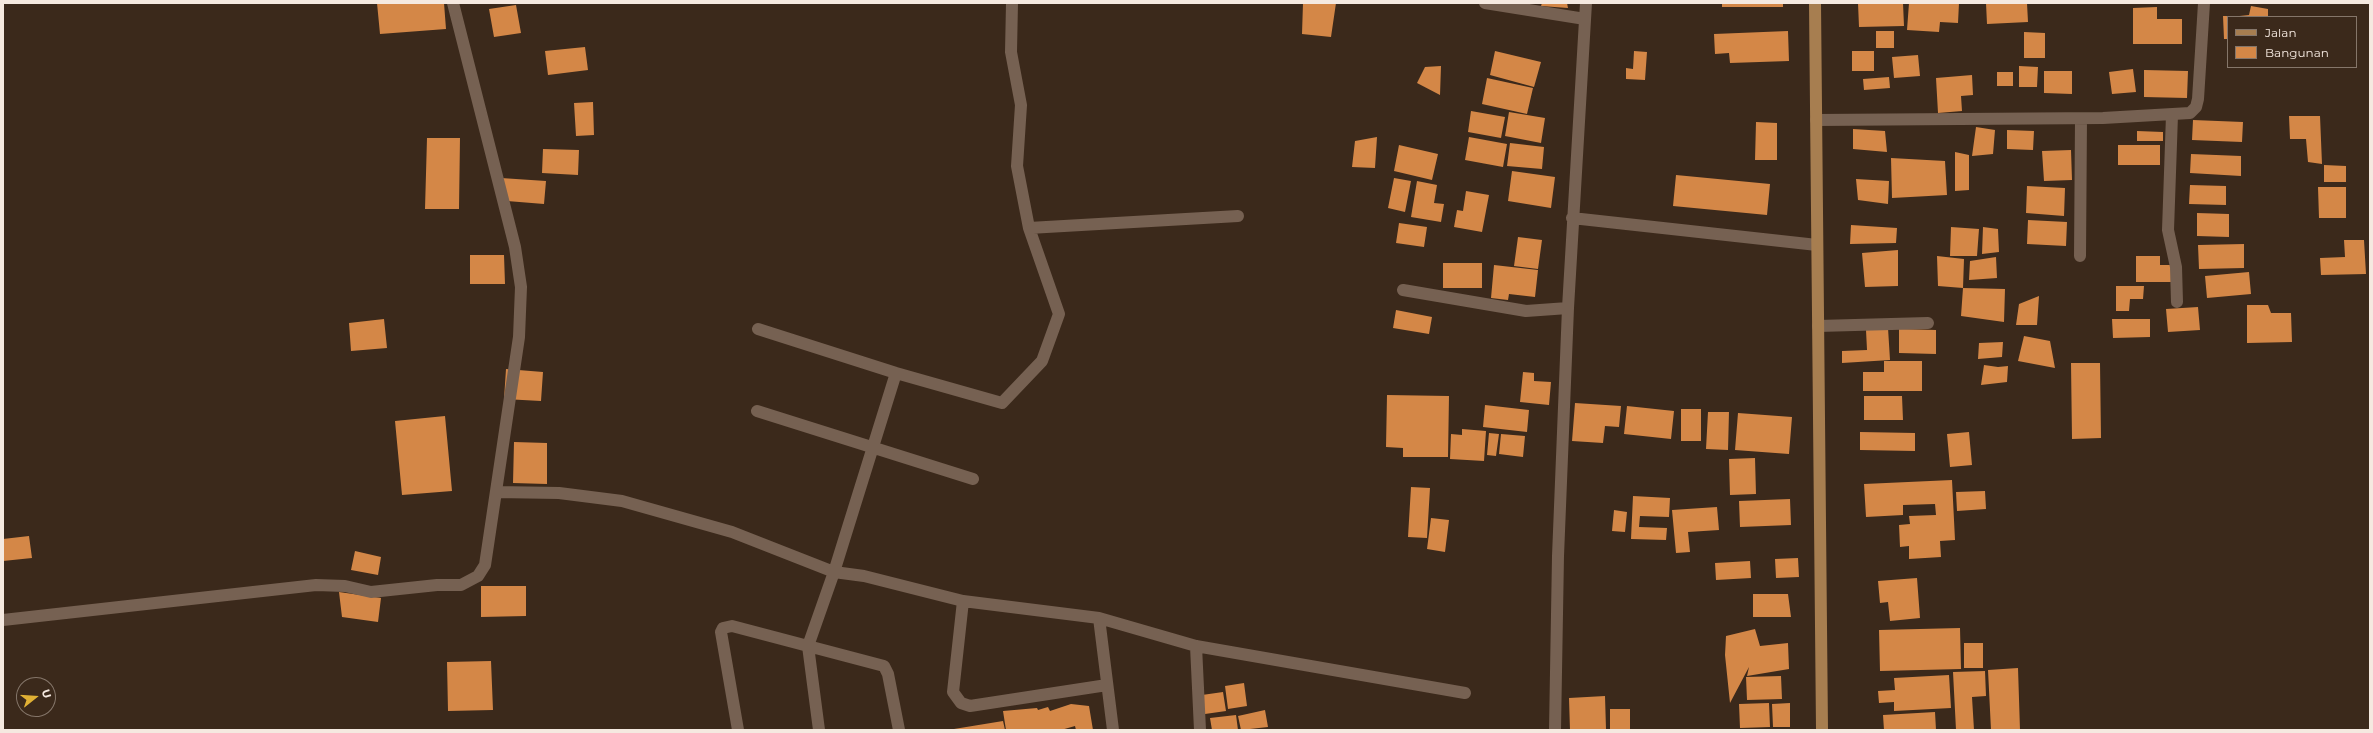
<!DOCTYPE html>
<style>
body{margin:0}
#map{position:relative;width:2373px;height:733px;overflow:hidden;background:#3b291b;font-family:Montserrat,sans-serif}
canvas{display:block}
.frame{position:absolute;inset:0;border:4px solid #f5e9e0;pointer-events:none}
.legend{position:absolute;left:2227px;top:16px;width:130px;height:52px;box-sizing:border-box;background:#3b291b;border:1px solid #85766a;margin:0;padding:5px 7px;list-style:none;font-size:12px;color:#f5e9e0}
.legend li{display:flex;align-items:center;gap:8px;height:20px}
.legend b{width:20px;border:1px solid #85766a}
.north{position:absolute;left:16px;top:677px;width:40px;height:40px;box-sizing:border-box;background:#3b291b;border:1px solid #85766a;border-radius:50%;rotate:73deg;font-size:11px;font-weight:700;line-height:16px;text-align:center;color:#f5e9e0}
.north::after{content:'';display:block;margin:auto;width:14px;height:18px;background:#e0b034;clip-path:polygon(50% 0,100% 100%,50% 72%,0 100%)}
</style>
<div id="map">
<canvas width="2373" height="733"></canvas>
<div class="frame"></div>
<ul class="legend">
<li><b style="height:5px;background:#a77e50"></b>Jalan</li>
<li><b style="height:11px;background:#d48747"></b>Bangunan</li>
</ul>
<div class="north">U</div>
</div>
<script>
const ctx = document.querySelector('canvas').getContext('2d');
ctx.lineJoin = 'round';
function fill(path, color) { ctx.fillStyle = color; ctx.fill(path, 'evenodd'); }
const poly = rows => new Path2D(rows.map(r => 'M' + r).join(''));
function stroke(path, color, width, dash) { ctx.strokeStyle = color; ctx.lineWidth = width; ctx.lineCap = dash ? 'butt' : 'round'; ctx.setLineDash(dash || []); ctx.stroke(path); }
fill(poly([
 [377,3,444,3,446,29,380,34],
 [1303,3,1336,3,1331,37,1302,34],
 [1542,3,1567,3,1568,8,1541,6],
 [1722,3,1783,3,1783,7,1722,7],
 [1858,3,1903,3,1904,26,1859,27],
 [1909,3,1959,3,1958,23,1940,22,1939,32,1907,30],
 [1986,3,2027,3,2028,22,1987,24],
 [516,5,521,33,494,37,489,9],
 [2251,6,2268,9,2268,17,2230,17,2249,15],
 [2157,7,2157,19,2182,19,2182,44,2133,44,2133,8],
 [2223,16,2228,16,2228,39,2224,39],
 [1788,31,1789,61,1730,63,1729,53,1715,54,1714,34],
 [1876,31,1894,31,1894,48,1876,48],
 [2024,32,2045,33,2045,58,2024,58],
 [585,47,588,70,548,75,545,51],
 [1495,51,1541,62,1534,87,1490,75],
 [1634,51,1647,52,1645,80,1626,79,1626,68,1633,69],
 [1852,51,1874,51,1874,71,1852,71],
 [1918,55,1920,76,1894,78,1892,57],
 [1441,66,1440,95,1417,83,1425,67],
 [2019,66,2038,67,2037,87,2019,87],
 [2133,69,2136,92,2112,94,2109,72],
 [2144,70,2188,71,2187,98,2144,97],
 [2044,71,2072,71,2072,94,2044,93],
 [1997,72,2013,72,2013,86,1997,86],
 [1972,75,1973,95,1961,96,1962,111,1938,113,1936,78],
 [1889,77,1890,88,1864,90,1863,79],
 [1487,78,1533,88,1527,114,1482,104],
 [593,102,594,135,576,136,574,103],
 [1471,111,1505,117,1501,138,1468,132],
 [1509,112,1545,118,1541,143,1505,136],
 [2289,116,2320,116,2322,164,2308,162,2306,139,2290,139],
 [2193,120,2243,122,2242,142,2192,140],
 [1756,122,1777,123,1777,160,1755,160],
 [1976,127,1995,130,1993,154,1972,156],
 [1853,129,1885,131,1887,152,1853,149],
 [2007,130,2034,131,2033,150,2007,149],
 [2137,131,2163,132,2163,141,2137,141],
 [1377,137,1375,168,1352,167,1355,141],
 [1469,137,1507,144,1503,167,1465,160],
 [427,138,460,138,459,209,425,209],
 [1510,143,1544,147,1542,169,1507,166],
 [1399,145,1438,154,1432,180,1394,171],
 [2118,145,2160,145,2160,165,2118,165],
 [543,149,579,150,578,175,542,173],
 [2071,150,2072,180,2044,181,2042,151],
 [1955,152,1969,155,1969,190,1955,191],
 [2191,154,2241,156,2241,176,2190,173],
 [1891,158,1945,161,1947,195,1892,198],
 [2324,165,2346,166,2346,182,2324,182],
 [1512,171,1555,177,1551,208,1508,201],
 [1676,175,1770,184,1767,215,1673,206],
 [501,178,546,181,544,204,507,201],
 [1394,178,1411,181,1405,212,1388,208],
 [1856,179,1889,181,1888,204,1858,200],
 [1417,181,1437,185,1434,203,1444,204,1441,222,1411,217],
 [2190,185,2226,186,2226,205,2189,204],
 [2027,186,2065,188,2064,216,2026,213],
 [2318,187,2346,187,2346,218,2319,218],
 [1466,191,1489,195,1482,232,1454,227,1457,210,1463,211],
 [2197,213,2229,214,2229,237,2197,236],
 [2028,220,2067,222,2066,246,2027,244],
 [1399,223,1427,227,1424,247,1396,243],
 [1851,225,1897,228,1896,243,1850,244],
 [1951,227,1979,229,1977,256,1950,256],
 [1983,227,1998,229,1999,252,1982,254],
 [1518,237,1542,240,1538,269,1514,266],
 [2344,240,2364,240,2366,274,2321,275,2320,258,2345,257],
 [2244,244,2244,268,2199,269,2198,245],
 [1898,250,1898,286,1865,287,1862,253],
 [470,255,504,255,505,284,470,284],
 [1937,256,1964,259,1963,288,2005,289,2004,322,1961,316,1963,288,1938,286],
 [2136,256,2160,256,2160,265,2173,265,2173,282,2136,282],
 [1996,257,1997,278,1969,280,1970,261],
 [1443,263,1482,263,1482,288,1443,288],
 [1494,265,1538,270,1535,297,1509,294,1508,300,1491,298],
 [2249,272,2251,294,2207,298,2205,276],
 [2116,286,2144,286,2143,299,2130,299,2129,311,2116,311],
 [2039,296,2037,325,2016,325,2019,304],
 [2247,305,2268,305,2271,313,2291,313,2292,342,2247,343],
 [2198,307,2200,330,2168,332,2166,309],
 [1396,310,1432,317,1429,334,1393,328],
 [384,319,387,348,351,351,349,323],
 [2112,319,2150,319,2150,337,2113,338],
 [1888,328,1890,360,1842,363,1842,351,1867,350,1866,330],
 [1899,329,1936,330,1936,354,1899,353],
 [2024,336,2050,341,2055,368,2018,361],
 [2003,342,2002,357,1978,359,1979,343],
 [1884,361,1922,361,1922,391,1863,391,1863,372,1884,372],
 [2071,363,2100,363,2101,438,2072,439],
 [1984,365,1998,367,2008,366,2007,382,1981,385],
 [506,369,543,372,541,401,504,399],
 [1523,372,1534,373,1534,381,1551,382,1549,405,1520,402],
 [1387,395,1449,396,1448,457,1403,457,1403,448,1386,447],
 [1864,396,1902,396,1903,420,1864,420],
 [1575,403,1621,406,1619,427,1605,426,1603,443,1572,441],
 [1485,405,1529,410,1527,432,1483,427],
 [1627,406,1674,411,1671,439,1624,434],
 [1681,409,1701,409,1701,441,1681,441],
 [1708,412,1729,412,1728,450,1706,449],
 [1738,413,1792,417,1789,454,1735,450],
 [445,416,452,491,402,495,395,421],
 [1462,429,1486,431,1484,461,1450,459,1451,434,1462,435],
 [1860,432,1915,433,1915,451,1860,450],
 [1969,432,1972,465,1950,467,1947,434],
 [1489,433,1499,434,1496,456,1487,455],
 [1501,434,1525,436,1523,457,1499,454],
 [514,442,547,443,547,484,513,483],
 [1755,458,1756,494,1730,495,1729,459],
 [1952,480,1955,540,1940,541,1941,557,1909,559,1909,546,1900,547,1899,525,1910,524,1909,516,1936,515,1935,504,1903,505,1903,515,1866,517,1864,484],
 [1411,487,1430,488,1427,538,1408,537],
 [1985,491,1986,509,1957,511,1956,492],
 [1633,496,1670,498,1669,517,1640,516,1639,527,1667,528,1666,540,1631,539],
 [1790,499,1791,525,1740,527,1739,501],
 [1717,507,1719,530,1688,532,1690,552,1676,553,1672,510],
 [1614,510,1627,512,1625,532,1612,531],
 [1431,518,1449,520,1445,552,1427,549],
 [29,536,32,558,3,561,3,539],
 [355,551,381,557,378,575,351,570],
 [1798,558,1799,577,1776,578,1775,559],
 [1750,561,1751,578,1716,580,1715,563],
 [1917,578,1920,618,1890,621,1888,602,1880,603,1878,581],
 [481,586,526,586,526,616,481,617],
 [339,592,381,598,378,622,342,617],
 [1753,594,1788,594,1791,617,1753,617],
 [1960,628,1961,669,1880,671,1879,630],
 [1755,629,1760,646,1788,643,1789,669,1747,676,1749,667,1730,703,1725,655,1726,636],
 [1964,643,1983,643,1983,668,1964,668],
 [491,661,493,710,448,711,447,662],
 [2018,668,2020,730,1991,730,1988,670],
 [1985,671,1986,696,1972,697,1974,730,1956,730,1953,672],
 [1949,675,1951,708,1894,711,1894,702,1879,703,1878,691,1895,690,1894,678],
 [1781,676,1782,699,1747,700,1746,677],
 [1244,683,1247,706,1228,709,1225,686],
 [1223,692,1226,711,1205,714,1202,695],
 [1605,696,1606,729,1570,730,1569,698],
 [1769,703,1770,727,1740,728,1739,704],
 [1790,703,1790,727,1773,727,1772,704],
 [1071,704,1089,706,1093,730,1076,730,1075,726,1061,730,1006,730,1003,711,1037,708,1038,710,1048,707,1050,711],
 [1610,709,1630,709,1630,730,1610,730],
 [1265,710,1268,727,1241,730,1238,716],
 [1935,712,1936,730,1884,730,1883,715],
 [1236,715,1238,730,1212,730,1210,718],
 [1003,721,1005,730,954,730,954,729]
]), '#d48747');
stroke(poly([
 [1012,3,1011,52,1021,105,1017,166,1029,228],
 [1485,3,1585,19],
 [2172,115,2168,230,2176,267,2177,302],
 [1816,120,2103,118,2190,113,2196,107,2198,99,2204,3],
 [1572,218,1817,245],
 [2080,256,2081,119],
 [1403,290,1526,311,1568,308],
 [1818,326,1928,323],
 [758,329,896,373,1002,403,1042,361,1059,314,1029,228,1238,216],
 [757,411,973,479],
 [496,492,559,493,622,501,732,532,834,572,864,576,963,601,1099,618,1196,646,1465,693],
 [963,601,953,692,961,703,970,706,1107,685],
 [1099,618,1113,730],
 [3,620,316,585,345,586,371,592,437,585,461,585,478,576,485,565,519,337,521,287,515,247,453,3],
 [1196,646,1200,730],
 [738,730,721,632,723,628,732,626,884,666,888,674,899,730],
 [819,730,808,646,834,572,896,373],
 [1555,730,1558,556,1568,308,1586,3]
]), '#766152', 12);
stroke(poly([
 [1815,3,1822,730]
]), '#a77e50', 12);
</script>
